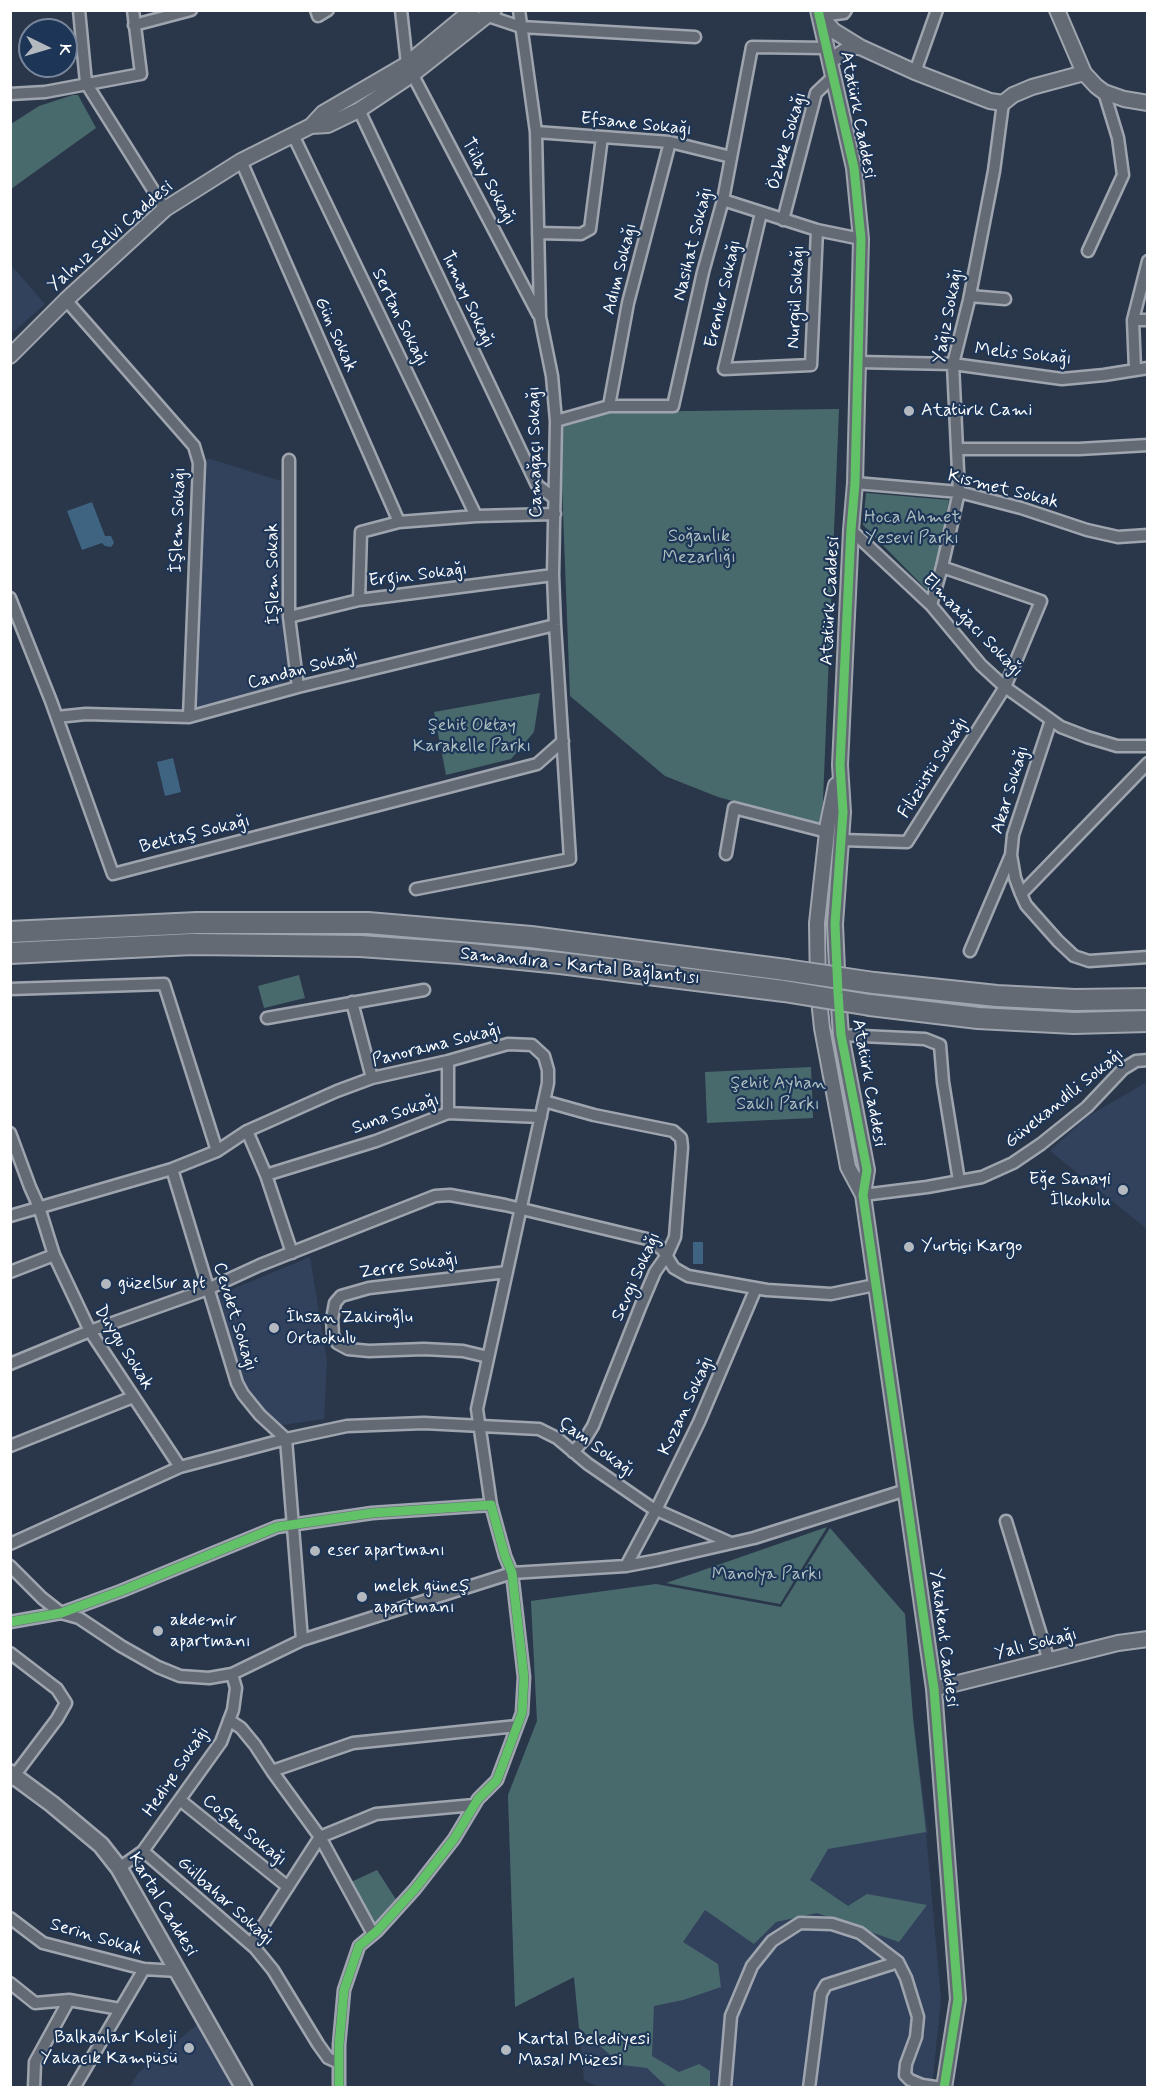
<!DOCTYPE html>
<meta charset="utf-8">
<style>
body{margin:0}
#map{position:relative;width:1158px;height:2098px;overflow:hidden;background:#2a374a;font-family:Mynerve,sans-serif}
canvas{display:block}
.frame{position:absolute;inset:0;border:12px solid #fff;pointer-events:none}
.north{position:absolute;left:18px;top:18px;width:60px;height:60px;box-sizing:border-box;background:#1d3557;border:2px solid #77869a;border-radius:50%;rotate:95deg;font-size:16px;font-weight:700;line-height:24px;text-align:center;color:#fff}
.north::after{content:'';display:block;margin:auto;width:21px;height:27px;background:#b4b9c0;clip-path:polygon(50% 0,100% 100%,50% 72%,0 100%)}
</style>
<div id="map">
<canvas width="1158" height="2098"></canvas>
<div class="frame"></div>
<div class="north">K</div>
</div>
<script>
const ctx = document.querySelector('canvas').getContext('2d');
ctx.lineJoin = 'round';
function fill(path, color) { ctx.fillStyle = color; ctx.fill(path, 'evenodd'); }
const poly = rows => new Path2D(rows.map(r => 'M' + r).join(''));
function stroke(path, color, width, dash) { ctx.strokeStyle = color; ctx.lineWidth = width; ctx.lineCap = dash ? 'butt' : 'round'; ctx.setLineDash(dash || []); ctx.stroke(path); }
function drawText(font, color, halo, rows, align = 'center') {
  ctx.font = font + ' Mynerve,sans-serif'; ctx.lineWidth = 4.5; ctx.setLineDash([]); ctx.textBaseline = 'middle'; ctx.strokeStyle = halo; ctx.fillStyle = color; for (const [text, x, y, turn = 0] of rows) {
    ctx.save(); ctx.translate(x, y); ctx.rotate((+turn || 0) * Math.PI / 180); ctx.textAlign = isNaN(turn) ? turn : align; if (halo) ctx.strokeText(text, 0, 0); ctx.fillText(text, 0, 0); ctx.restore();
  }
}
fill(poly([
 [10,264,45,304,11,334,10,334],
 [207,458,281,481,283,635,290,670,279,688,194,710],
 [1147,1082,1147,1229,1050,1151,1087,1117],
 [310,1257,327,1361,324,1419,276,1426,258,1404,239,1373,216,1296],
 [830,1528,905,1614,913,1718,928,1834,926,1833,941,1999,932,2087,600,2088,584,2080,574,1977,515,2007,508,1795,537,1721,531,1601,656,1584,781,1607],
 [198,2024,232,2087,130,2087,138,2073]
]), '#33425c');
fill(poly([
 [73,95,78,95,96,128,11,189,11,124,39,106],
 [839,409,822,825,718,797,665,776,570,696,562,486,562,428,573,417,612,412],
 [866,493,949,500,931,594,863,525],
 [540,693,534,732,511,759,446,775,434,712],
 [299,975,305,998,264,1008,258,986],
 [811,1067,813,1118,707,1123,705,1072],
 [827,1527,780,1604,666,1583],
 [830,1528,905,1614,913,1718,926,1832,828,1849,810,1880,848,1906,867,1894,927,1905,899,1942,817,1913,776,1922,754,1944,705,1910,683,1942,718,1964,721,1987,683,2000,654,2006,652,2056,679,2072,699,2064,710,2071,710,2087,667,2087,647,2068,622,2065,579,2028,574,1977,515,2007,508,1795,537,1721,531,1601,656,1584,781,1607],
 [377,1870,397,1901,375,1924,349,1883]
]), '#496a6d');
fill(poly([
 [92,502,105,536,111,536,114,543,111,547,105,546,102,543,82,550,67,511],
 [173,758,181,792,165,796,157,762],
 [693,1242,703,1242,703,1264,693,1264]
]), '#3e6482');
const minor = poly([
 [79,10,86,83,165,209],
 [316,10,318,16,328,10],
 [401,10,407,64,538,314],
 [488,16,521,27,695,37],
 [819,16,844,13,846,10],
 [134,25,191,10],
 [915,72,937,10],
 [10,94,45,92,141,74,133,10],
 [359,110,537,485,554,498],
 [536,132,670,142,731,157],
 [293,135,476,516],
 [241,161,399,522],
 [723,200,817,230,861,239],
 [761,213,724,369,811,365,817,230],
 [783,220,816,93,834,76],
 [538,233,581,234,590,229,602,137],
 [1088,251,1123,175,1118,138,1104,92],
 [970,296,1005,299],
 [66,300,194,446,199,463,189,717],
 [1133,320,1148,320],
 [858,362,953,364,1062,379,1104,375,1148,368],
 [1135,369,1133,320,1148,261],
 [609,406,628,303,670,142],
 [556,421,609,406,673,406,703,272,723,200,752,47,827,48],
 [958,449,1079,449,1148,445],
 [289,460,289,617,298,687],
 [855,483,959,492,1021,508,1087,530,1118,537,1148,535],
 [851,530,931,605,981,665,1005,687,1061,727,1087,737,1117,746,1148,746],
 [10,598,51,701,113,874,537,764,563,741],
 [359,600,361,532,399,522,476,516,555,514],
 [931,605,942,567,959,492,953,364,969,300,994,171,1003,103],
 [289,617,359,600,553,575],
 [57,717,86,714,189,717,298,687,555,625],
 [1051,720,1013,835,1011,855,1015,878,1021,894,1026,905,1058,941,1074,956,1089,961,1148,957],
 [841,840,907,842,1005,687,1041,601,942,567],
 [726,854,734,808,827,832],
 [416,889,570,859,555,625,553,575,556,421,552,376,540,317,536,132,519,10],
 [1021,894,1148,763],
 [970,951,1011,855],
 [10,989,164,984,217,1151],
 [352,1002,372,1078],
 [267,1018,424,990],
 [841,1035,925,1039,940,1045,943,1082,959,1181],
 [448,1061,448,1113],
 [544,1101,594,1115,673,1131,681,1138,682,1147,675,1237,667,1255,655,1272,641,1305,593,1426,585,1439,573,1452],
 [247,1131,266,1175,292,1253],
 [10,1133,30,1187,39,1207,54,1255,90,1331,180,1467],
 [172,1169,237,1383,243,1394,260,1415,286,1439,302,1640],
 [266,1175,376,1141,448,1113,541,1117],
 [863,1195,927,1187,982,1177,1013,1163,1041,1144,1087,1107,1123,1069,1136,1061,1148,1060],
 [10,1216,172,1169,217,1151,247,1131,337,1091,372,1078,448,1061,508,1044,532,1045,544,1056,548,1070,548,1083,477,1409,491,1505],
 [10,1272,54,1255],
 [488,1357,463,1351,424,1349,369,1351,348,1349,337,1343,333,1335,332,1319,335,1303,341,1296,369,1288,507,1272],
 [10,1364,90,1331,208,1289,260,1265,435,1196,450,1195,505,1205,647,1239,662,1249,674,1268,688,1276,767,1290,831,1294,875,1285],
 [10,1446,133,1397],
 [1006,1521,1049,1661],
 [10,1544,180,1467,286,1439,347,1426,424,1423,539,1429,557,1438,588,1464,652,1508,731,1543],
 [10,1566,42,1598,61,1613,79,1618,121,1646,158,1667,180,1676,209,1678,232,1674,302,1640,512,1573,626,1566,658,1560,754,1538,906,1490],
 [626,1566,656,1510,699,1422,756,1288],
 [10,1622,61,1613,121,1591,277,1527,372,1513,491,1505,505,1556,512,1573,524,1677,522,1713,497,1780,478,1799,454,1839,415,1889,377,1931,359,1946,344,1990,339,2045,339,2088],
 [10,1653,57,1689,66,1703,57,1719,11,1780],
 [229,1720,241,1728,255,1745,272,1771],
 [180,1800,288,1887],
 [143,1851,221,1742,233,1710,236,1688,232,1674],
 [119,1868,143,1851,255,1948,273,1970,318,2044,328,2058,339,2063],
 [10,1918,43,1943,144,1969,178,1971],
 [373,1934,320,1837,272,1771,353,1743,517,1726],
 [251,1944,320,1837,376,1814,474,1805],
 [10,1983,35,2003,69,2000,120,2009],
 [34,2088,35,2062,69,2000],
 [74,2088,144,1969],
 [725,2088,731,2016,752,1966,772,1941,800,1923,832,1924,860,1933,898,1962,906,1978,918,2017,916,2037,906,2064,905,2075,910,2080,922,2085,942,2088],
 [809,2088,821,1994,826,1985,898,1962]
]);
const tertiary = poly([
 [818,10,854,168,861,239,855,483,851,530,840,765,843,812,835,924,838,993,841,1035,867,1170,863,1195,934,1689,958,1999,944,2088],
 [1057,10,1084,73,1096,86,1104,92,1124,99,1148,103],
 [821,17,834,31,860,47,915,72,990,101,1003,103,1013,95,1032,87,1084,73],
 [830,61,851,47,860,47],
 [311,126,323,113,407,64,472,10],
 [10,356,66,300,165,209,241,161,311,126,328,125,359,110,413,74,494,10],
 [836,785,828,823,817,923,818,990,822,1028,848,1167,863,1195],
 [934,1689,1118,1643,1148,1639]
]);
const secondary = poly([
 [10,1773,52,1804,101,1845,119,1868,244,2088]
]);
const motorway = poly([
 [10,932,197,923,368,923,531,937,786,970],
 [10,953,192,944,360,946,460,953,560,963,784,991],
 [874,983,997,996,1075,1000,1148,999],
 [870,1005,978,1018,1074,1023,1148,1021]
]);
stroke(minor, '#9fa5ae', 15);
stroke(tertiary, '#9fa5ae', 18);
stroke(secondary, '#9fa5ae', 20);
stroke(motorway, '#9fa5ae', 24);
stroke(minor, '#636a74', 10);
stroke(tertiary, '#636a74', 14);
stroke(secondary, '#636a74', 15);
stroke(motorway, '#636a74', 20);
const motorwayBridge = poly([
 [786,970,874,983],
 [784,991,870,1005]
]);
stroke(motorwayBridge, '#9fa5ae', 24, []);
stroke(motorwayBridge, '#636a74', 20);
stroke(poly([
 [818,10,854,168,861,239,855,483,851,530,840,765,843,812,835,924,838,993,841,1035,867,1170,863,1195,934,1689,958,1999,944,2088],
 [10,1622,61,1613,121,1591,277,1527,372,1513,491,1505,505,1556,512,1573,524,1677,522,1713,497,1780,478,1799,454,1839,415,1889,377,1931,359,1946,344,1990,339,2045,339,2088]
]), '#61c268', 9);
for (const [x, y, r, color] of [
 [909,411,6,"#b4b9c0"],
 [1123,1190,6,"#b4b9c0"],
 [909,1247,6,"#b4b9c0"],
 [106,1284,6,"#b4b9c0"],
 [274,1328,6,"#b4b9c0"],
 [315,1551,6,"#b4b9c0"],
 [362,1597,6,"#b4b9c0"],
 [158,1631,6,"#b4b9c0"],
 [189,2048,6,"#b4b9c0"],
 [506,2050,6,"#b4b9c0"]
]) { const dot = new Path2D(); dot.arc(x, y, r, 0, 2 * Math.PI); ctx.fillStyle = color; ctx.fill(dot); stroke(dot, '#1d3557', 2); }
drawText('18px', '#fff', '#1d3557', [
 ["Atatürk Caddesi",857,115,79],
 ["Efsane Sokağı",636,125,6],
 ["Özbek Sokağı",788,141,-74],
 ["Tülay Sokağı",488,182,62],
 ["Yalnız Selvi Caddesi",111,237,-41],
 ["Nasihat Sokağı",694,244,-76],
 ["Adım Sokağı",621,269,-76],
 ["Erenler Sokağı",724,294,-77],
 ["Nurgül Sokağı",797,297,-87],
 ["Tumay Sokağı",467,300,65],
 ["Yağız Sokağı",949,316,-79],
 ["Sertan Sokağı",399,318,64],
 ["Gün Sokak",335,335,66],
 ["Melis Sokağı",1023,355,6],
 ["Camağaçı Sokağı",536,452,-91],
 ["Kismet Sokak",1003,490,14],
 ["İşlem Sokağı",179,520,-88],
 ["İşlem Sokak",274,574,-91],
 ["Ergin Sokağı",418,576,-7],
 ["Atatürk Caddesi",831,601,-87],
 ["Elmaağacı Sokağı",972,626,46],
 ["Candan Sokağı",303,670,-15],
 ["Filizüstü Sokağı",934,768,-58],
 ["Akar Sokağı",1011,790,-73],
 ["Bektaş Sokağı",195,835,-14],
 ["Samandıra - Kartal Bağlantısı",580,967,6],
 ["Panorama Sokağı",437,1046,-14],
 ["Atatürk Caddesi",868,1083,80],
 ["Güvekandili Sokağı",1065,1099,-39],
 ["Suna Sokağı",396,1115,-19],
 ["Zerre Sokağı",409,1267,-8],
 ["Sevgi Sokağı",637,1277,-66],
 ["Cevdet Sokağı",234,1317,73],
 ["Duygu Sokak",123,1348,58],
 ["Kozan Sokağı",687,1406,-65],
 ["Çam Sokağı",596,1448,36],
 ["Yakakent Caddesi",943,1638,83],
 ["Yalı Sokağı",1036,1645,-14],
 ["Hediye Sokağı",177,1772,-56],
 ["Coşku Sokağı",244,1831,39],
 ["Gülbahar Sokağı",225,1902,42],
 ["Kartal Caddesi",162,1905,59],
 ["Serin Sokak",96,1938,16]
]);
drawText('18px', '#fff', '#1d3557', [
 ["Atatürk Cami",921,411],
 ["Eğe Sanayi",1111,1180,"right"],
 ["İlkokulu",1111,1201,"right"],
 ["Yurtiçi Kargo",921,1247],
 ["güzelsur apt",118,1284],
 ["İhsan Zakiroğlu",286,1318],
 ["Ortaokulu",286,1339],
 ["eser apartmanı",327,1551],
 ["melek güneş",374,1587],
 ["apartmanı",374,1608],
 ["akdemir",170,1621],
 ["apartmanı",170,1642],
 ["Balkanlar Koleji",177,2038,"right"],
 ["Yakacık Kampüsü",177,2059,"right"],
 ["Kartal Belediyesi",518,2040],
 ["Masal Müzesi",518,2061]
], 'left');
drawText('18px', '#afc0c0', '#1d3557', [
 ["Hoca Ahmet",912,518],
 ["Yesevi Parkı",912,539],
 ["Soğanlık",699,537],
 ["Mezarlığı",699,558],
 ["Şehit Oktay",472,726],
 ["Karakelle Parkı",472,747],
 ["Şehit Ayhan",778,1084],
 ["Saklı Parkı",778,1105],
 ["Manolya Parkı",767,1575]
]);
</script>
